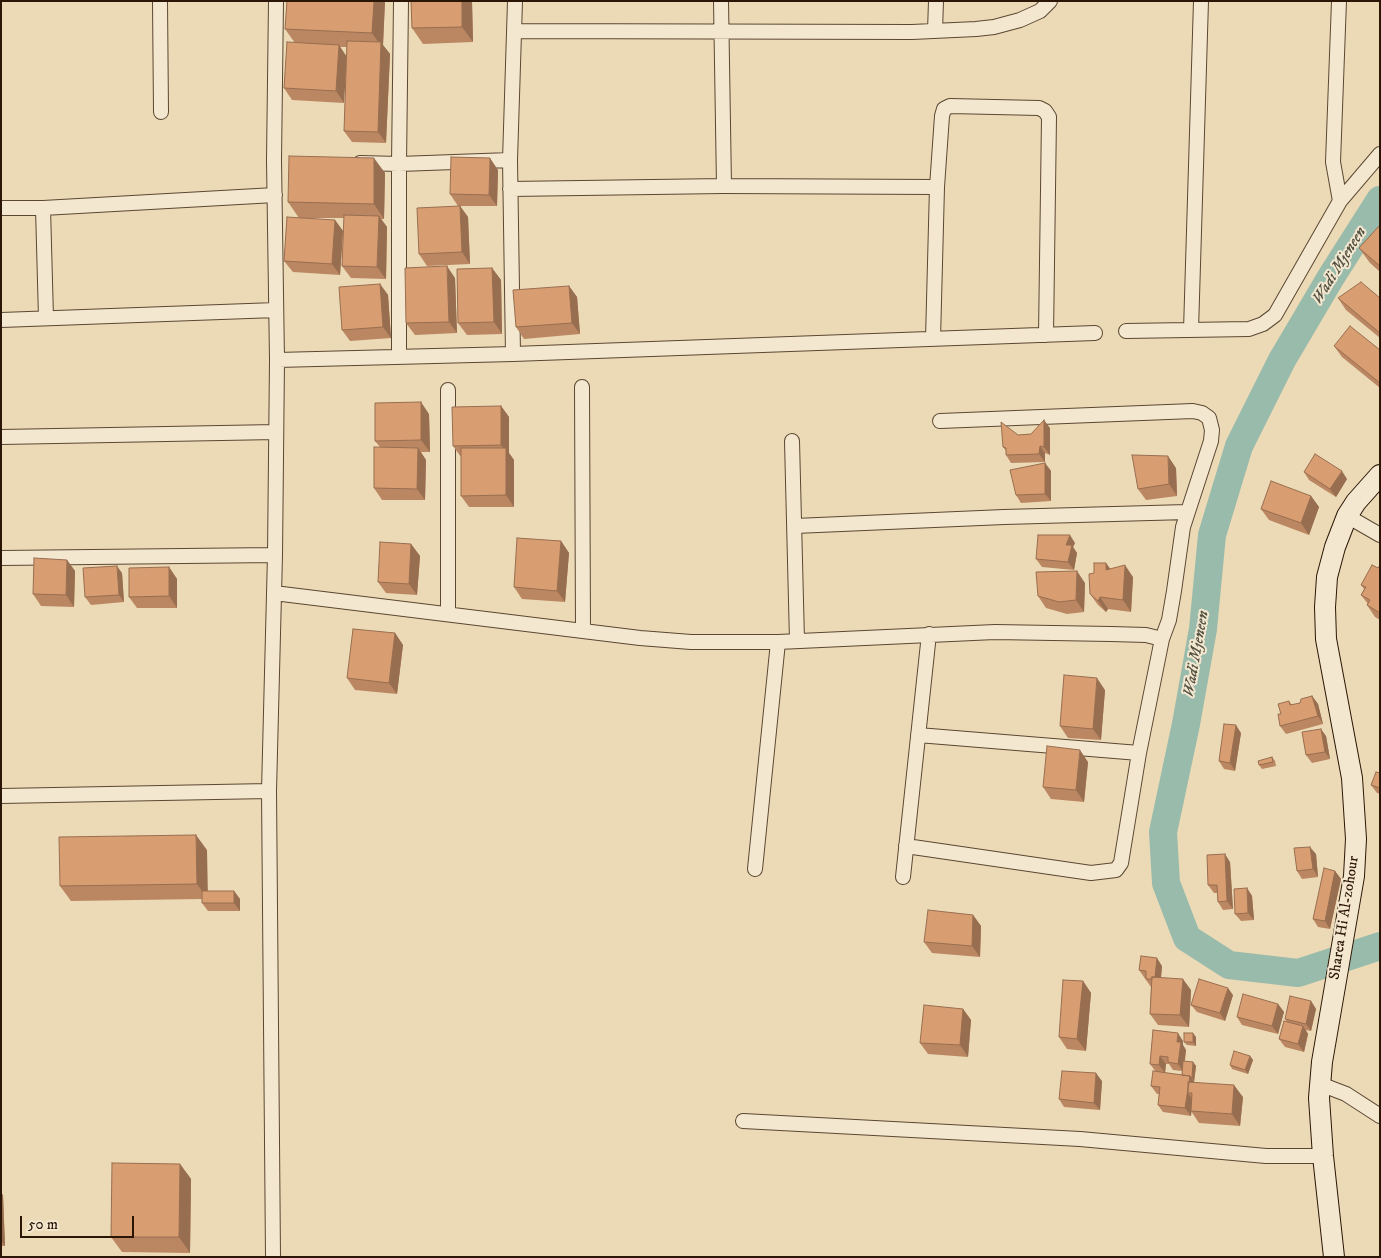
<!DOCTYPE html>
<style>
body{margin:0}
#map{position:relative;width:1381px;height:1258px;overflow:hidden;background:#ecdab6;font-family:"IM FELL DW Pica",serif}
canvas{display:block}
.frame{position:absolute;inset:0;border:2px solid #2b1606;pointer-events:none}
.scale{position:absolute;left:20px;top:1216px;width:114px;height:22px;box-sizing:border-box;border:2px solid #2b1606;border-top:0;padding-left:6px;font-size:15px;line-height:18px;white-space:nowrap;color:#2b1606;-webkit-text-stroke:4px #f3e7d0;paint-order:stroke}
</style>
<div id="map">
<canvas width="1381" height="1258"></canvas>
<div class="frame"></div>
<div class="scale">50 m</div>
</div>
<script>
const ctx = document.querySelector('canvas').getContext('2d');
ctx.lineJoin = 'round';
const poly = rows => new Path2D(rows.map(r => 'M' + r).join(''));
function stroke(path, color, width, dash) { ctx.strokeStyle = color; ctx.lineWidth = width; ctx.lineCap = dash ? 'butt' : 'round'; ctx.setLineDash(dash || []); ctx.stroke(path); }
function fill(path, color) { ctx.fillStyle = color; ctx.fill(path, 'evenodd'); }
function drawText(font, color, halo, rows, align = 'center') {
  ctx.font = font + ' "IM FELL DW Pica",serif'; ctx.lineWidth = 4; ctx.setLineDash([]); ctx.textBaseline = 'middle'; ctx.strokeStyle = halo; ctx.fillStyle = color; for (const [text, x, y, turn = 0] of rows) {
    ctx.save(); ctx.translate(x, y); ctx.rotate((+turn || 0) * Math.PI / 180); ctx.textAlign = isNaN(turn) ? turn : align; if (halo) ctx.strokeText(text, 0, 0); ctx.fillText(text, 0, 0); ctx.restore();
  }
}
stroke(poly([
 [1380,200,1331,277,1282,360,1239,446,1212,535,1203,629,1186,724,1163,832,1166,883,1187,938,1229,965,1298,973,1380,946]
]), '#99bbab', 28);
const street = poly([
 [160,1,161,112],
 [721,1,724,186],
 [1339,1,1333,162,1340,201],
 [514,31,912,32,976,29,994,27,1020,20,1040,11,1050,1],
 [935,31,936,1],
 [360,163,399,164,510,160],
 [510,189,724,186,937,187],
 [1,208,43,208,275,195],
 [43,208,46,318],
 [1,320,276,310],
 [1191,330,1201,1],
 [1126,331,1249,329,1263,324,1275,315,1340,201,1380,154],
 [933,339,937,187,942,116,944,109,950,106,1039,108,1045,111,1049,117,1046,335],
 [513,354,510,160,515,1],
 [399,357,399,164,401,1],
 [277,360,513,354,1095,333],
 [582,387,583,630],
 [448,390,448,613],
 [940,421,1193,411,1202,413,1209,418,1212,430,1211,441,1183,527,1174,591,1169,620,1162,639],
 [1,437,276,432],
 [792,441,797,641],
 [1347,516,1380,535],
 [795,526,1004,517,1187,512],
 [1,558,275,555],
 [274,593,640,638,691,642,778,642,995,632,1111,634,1146,635,1162,639,1139,753,1121,863,1116,870,1091,873,906,846],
 [918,735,1139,753],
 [1,796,269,791],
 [755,869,778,642],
 [903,877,929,634],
 [1320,1084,1346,1094,1380,1116],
 [743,1121,1080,1139,1266,1156,1323,1156],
 [273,1257,269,791,275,555,277,360,274,160,276,1]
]);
const secondary = poly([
 [1334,1257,1323,1156,1319,1098,1322,1062,1354,876,1356,839,1352,778,1326,639,1325,607,1327,577,1335,547,1347,516,1356,502,1380,475]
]);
stroke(street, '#5b4732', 16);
stroke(secondary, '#2b1606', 22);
stroke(street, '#f3e7d0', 14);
stroke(secondary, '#f3e7d0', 20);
fill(poly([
 [385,1,383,45,390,54,386,143,352,142,344,131,347,47,339,47,344,103,292,100,284,88,295,43,285,29],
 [411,1,472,1,473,42,423,44,412,28],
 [498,170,497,206,460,206,468,217,470,264,427,266,419,254,458,206,450,194],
 [385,173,384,219,381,219,387,227,386,279,351,278,342,266,344,218,302,218,335,220,343,231,340,275,293,272,284,261,299,218,288,202],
 [1380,225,1380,272,1370,263,1359,248],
 [492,268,501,280,502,334,467,335,458,323],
 [455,278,457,333,415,335,406,323],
 [380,284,388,295,391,338,350,341,342,330],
 [569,286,577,297,580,334,524,339,516,327],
 [1338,298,1380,298,1380,338,1346,310],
 [1334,346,1380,350,1380,388,1342,357],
 [501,406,509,417,509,453,514,460,514,507,469,507,461,496,461,457,453,446],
 [429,414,430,452,421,452,426,460,425,500,382,500,374,488,380,447,375,441],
 [1050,428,1050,455,1045,453,1045,462,1011,463,1006,455,1006,451,1003,447,1018,435,1031,434],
 [1045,463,1051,471,1051,501,1021,503,1016,495],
 [1176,468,1177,496,1146,500,1138,489],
 [1304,472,1347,479,1336,497,1309,480],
 [1311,496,1319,507,1309,535,1269,520,1261,509],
 [561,541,569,553,565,602,522,599,514,587],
 [1075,543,1073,547,1077,553,1074,570,1042,567,1036,559],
 [411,544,420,556,417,595,386,593,378,582],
 [67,560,75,571,74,607,41,606,33,594],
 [1106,563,1110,569,1133,577,1131,612,1108,609,1106,612,1098,605,1090,594,1094,573],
 [1380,565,1380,620,1375,617,1367,605,1368,604,1361,595,1364,589,1361,585,1378,568],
 [169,567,177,579,177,608,137,608,129,597],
 [122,573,124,602,91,605,85,597],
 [1085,583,1084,612,1067,614,1046,608,1038,596],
 [395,633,403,645,397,694,355,690,347,678],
 [1105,690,1101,740,1068,738,1060,726],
 [1312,696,1318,704,1323,724,1286,734,1280,726,1281,714,1289,701,1292,705,1300,703],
 [1241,733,1235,771,1224,769,1219,761],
 [1326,736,1330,759,1312,763,1306,755],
 [1272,757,1275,761,1276,766,1262,769,1259,765],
 [1088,762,1084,802,1051,799,1043,787],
 [1380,773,1380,794,1377,793,1371,785],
 [207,850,207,891,234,891,240,899,240,911,208,911,202,903,202,899,71,901,60,886],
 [1316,854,1318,877,1302,879,1297,871],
 [1230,862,1233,909,1223,910,1218,902,1217,893,1214,893,1208,885],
 [1335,871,1341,879,1330,929,1318,927,1313,919],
 [1247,888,1252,896,1254,920,1241,921,1235,914],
 [973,915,981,926,980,957,932,953,924,942],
 [1162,966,1161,978,1191,990,1189,1027,1158,1025,1150,1014,1151,987,1139,970],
 [1083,981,1091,993,1086,1051,1067,1049,1059,1037],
 [1233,995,1225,1021,1197,1012,1191,1005],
 [1311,1001,1316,1009,1311,1031,1306,1030,1308,1034,1304,1052,1285,1047,1279,1039,1287,1022,1285,1019],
 [1278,1004,1284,1012,1278,1034,1242,1025,1237,1017],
 [963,1009,971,1020,968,1057,928,1054,920,1043],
 [1153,1030,1183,1041,1183,1045,1186,1050,1185,1061,1193,1062,1196,1066,1194,1082,1243,1097,1240,1126,1199,1123,1191,1111,1191,1116,1163,1112,1158,1105,1159,1094,1157,1094,1151,1086,1156,1072,1150,1064],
 [1166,1064,1169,1064,1173,1070,1182,1071,1182,1075,1165,1073],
 [1196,1037,1196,1046,1187,1045,1184,1042],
 [1250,1056,1253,1060,1248,1074,1232,1069,1230,1065],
 [1102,1081,1100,1110,1064,1107,1059,1099],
 [180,1164,191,1179,190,1253,122,1252,111,1237],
 [1,1193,3,1195,5,1246,1,1246]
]), '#bb8762');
fill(poly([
 [374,1,385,1,383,45,390,54,386,143,378,132,381,46,372,33],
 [462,1,472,1,473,42,462,27],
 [339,45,347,57,344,103,336,91],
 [374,158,385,173,384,219,374,204],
 [490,158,498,170,497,206,489,195],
 [460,206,468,217,470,264,462,252],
 [379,216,387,227,386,279,377,267],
 [335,220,343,231,340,275,332,264],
 [447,266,455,278,457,333,449,322],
 [492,268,501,280,502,334,494,322],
 [380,284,388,295,391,338,383,327],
 [569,286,577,297,580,334,572,323],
 [421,402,429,414,430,452,421,440],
 [501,406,509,417,509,453,514,460,514,507,506,495,506,451,501,445],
 [1044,420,1050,428,1050,455,1044,447],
 [1040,446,1045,453,1045,462,1039,454],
 [418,448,426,460,425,500,417,489],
 [1168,456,1176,468,1177,496,1169,484],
 [1045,463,1051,471,1051,501,1045,494],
 [1342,471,1347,479,1336,497,1330,489],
 [1311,496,1319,507,1309,535,1301,523],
 [1070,535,1075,543,1073,547,1077,553,1074,570,1068,562,1066,545],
 [561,541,569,553,565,602,557,591],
 [411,544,420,556,417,595,409,584],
 [67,560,75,571,74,607,66,595],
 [1106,563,1114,574,1106,570],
 [1125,565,1133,577,1131,612,1123,600],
 [117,566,122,573,124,602,119,595],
 [169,567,177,579,177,608,169,596],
 [1077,571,1085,583,1084,612,1076,600],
 [1100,597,1108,609,1106,612,1098,601],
 [395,633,403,645,397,694,389,683],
 [1097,678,1105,690,1101,740,1093,729],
 [1312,696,1318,704,1323,724,1318,716],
 [1236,725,1241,733,1235,771,1230,763],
 [1321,729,1326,736,1330,759,1325,752],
 [1080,750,1088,762,1084,802,1076,790],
 [196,835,207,850,208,899,197,884],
 [1310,847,1316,854,1318,877,1313,869],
 [1225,854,1230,862,1233,909,1227,901],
 [1335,871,1341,879,1330,929,1325,921],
 [1247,888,1252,896,1254,920,1248,913],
 [234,891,240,899,240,911,234,903],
 [973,915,981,926,980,957,972,946],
 [1157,958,1162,966,1160,988,1154,980],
 [1183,979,1191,990,1189,1027,1180,1015],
 [1083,981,1091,993,1086,1051,1077,1039],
 [1228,988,1233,995,1225,1021,1220,1013],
 [1311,1001,1316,1009,1311,1031,1306,1024],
 [1278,1004,1284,1012,1278,1034,1272,1026],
 [963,1009,971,1020,968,1057,960,1045],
 [1303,1026,1308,1034,1304,1052,1298,1044],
 [1178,1033,1183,1041,1183,1045,1186,1050,1183,1071,1178,1064,1177,1042],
 [1193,1033,1196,1037,1196,1046,1193,1042],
 [1160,1056,1166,1064,1165,1073,1159,1065],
 [1250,1056,1253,1060,1248,1074,1245,1070],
 [1193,1062,1196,1066,1194,1082,1192,1078],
 [1096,1073,1102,1081,1100,1110,1094,1103],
 [1190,1076,1195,1084,1188,1093,1193,1100,1191,1116,1185,1108],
 [1234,1085,1243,1097,1240,1126,1232,1114],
 [180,1164,191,1179,190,1253,179,1237],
 [1,1193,3,1195,5,1246,1,1241]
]), '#986e50');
const building = poly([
 [287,1,374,1,372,33,285,29,287,1],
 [411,1,462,1,462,27,412,28,411,1],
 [347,41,381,42,378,132,344,131,347,41],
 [287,42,339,45,336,91,284,88,287,42],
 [289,156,374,158,374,204,288,202,289,156],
 [451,157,490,158,489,195,450,194,451,157],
 [460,206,462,252,419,254,417,208,460,206],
 [344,215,379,216,377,267,342,266,344,215],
 [287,217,335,220,332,264,284,261,287,217],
 [1380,225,1380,266,1359,248,1380,225],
 [447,266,449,322,406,323,405,268,447,266],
 [492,268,494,322,458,323,457,269,492,268],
 [1361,282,1380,298,1380,333,1338,298,1361,282],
 [380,284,383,327,342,330,339,287,380,284],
 [569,286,572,323,516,327,513,290,569,286],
 [1350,326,1380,350,1380,383,1334,346,1350,326],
 [421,402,421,440,375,441,375,403,421,402],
 [501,406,501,445,453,446,452,407,501,406],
 [1044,420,1044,447,1040,446,1039,454,1006,455,1006,448,1003,447,1001,422,1018,435,1031,434,1044,420],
 [374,447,418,448,417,489,374,488,374,447],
 [461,448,506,448,506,495,461,496,461,448],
 [1315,454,1342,471,1330,489,1304,472,1315,454],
 [1132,455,1168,456,1169,484,1138,489,1132,455],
 [1045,463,1045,494,1016,495,1010,470,1045,463],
 [1271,481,1311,496,1301,523,1261,509,1271,481],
 [1038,535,1070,535,1066,545,1072,545,1068,562,1036,559,1038,535],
 [517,538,561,541,557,591,514,587,517,538],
 [380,542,411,544,409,584,378,582,380,542],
 [34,558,67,560,66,595,33,594,34,558],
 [1094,563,1106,563,1106,570,1125,565,1123,600,1100,597,1098,601,1090,594,1089,574,1094,573,1094,563],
 [1372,565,1378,568,1380,565,1380,613,1367,605,1370,600,1361,595,1366,587,1361,585,1372,565],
 [117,566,119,595,85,597,83,568,117,566],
 [169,567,169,596,129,597,129,568,169,567],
 [1077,571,1076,600,1059,602,1038,596,1036,572,1077,571],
 [353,629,395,633,389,683,347,678,353,629],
 [1064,675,1097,678,1093,729,1060,726,1064,675],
 [1312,696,1318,716,1280,726,1278,714,1281,714,1278,704,1289,701,1290,705,1300,703,1301,699,1312,696],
 [1224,724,1236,725,1230,763,1219,761,1224,724],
 [1321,729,1325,752,1306,755,1302,732,1321,729],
 [1047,746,1080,750,1076,790,1043,787,1047,746],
 [1272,757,1273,762,1259,765,1258,761,1272,757],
 [1376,772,1380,773,1380,788,1371,785,1376,772],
 [196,835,197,884,60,886,59,837,196,835],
 [1310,847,1313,869,1297,871,1294,848,1310,847],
 [1225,854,1227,901,1218,902,1217,885,1208,885,1207,855,1225,854],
 [1324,868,1335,871,1325,921,1313,919,1324,868],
 [1247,888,1248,913,1235,914,1234,889,1247,888],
 [202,891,234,891,234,903,202,903,202,891],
 [928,910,973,915,972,946,924,942,928,910],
 [1141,956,1157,958,1155,977,1152,977,1152,979,1146,979,1146,971,1139,970,1141,956],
 [1152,977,1183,979,1180,1015,1150,1014,1152,977],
 [1199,979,1228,988,1220,1013,1191,1005,1199,979],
 [1063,980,1083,981,1077,1039,1059,1037,1063,980],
 [1243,994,1278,1004,1272,1026,1237,1017,1243,994],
 [1290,996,1311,1001,1306,1024,1285,1019,1290,996],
 [924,1005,963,1009,960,1045,920,1043,924,1005],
 [1284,1021,1303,1026,1298,1044,1279,1039,1284,1021],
 [1153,1030,1178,1033,1177,1042,1181,1042,1178,1064,1168,1062,1168,1057,1160,1056,1159,1065,1150,1064,1153,1030],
 [1184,1033,1193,1033,1193,1042,1184,1042,1184,1033],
 [1234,1051,1250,1056,1245,1070,1230,1065,1234,1051],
 [1183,1061,1193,1062,1192,1078,1190,1076,1182,1075,1183,1061],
 [1062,1071,1096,1073,1094,1103,1059,1099,1062,1071],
 [1153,1071,1190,1076,1185,1108,1158,1105,1160,1087,1151,1086,1153,1071],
 [1188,1082,1234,1085,1232,1114,1191,1111,1192,1093,1188,1093,1188,1082],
 [112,1163,180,1164,179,1237,111,1237,112,1163]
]);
fill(building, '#d99d72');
stroke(building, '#986e50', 1);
drawText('15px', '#2b1606', '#f3e7d0', [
 ["Sharea Hi Al-zohour",1345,918,-81]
]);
drawText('italic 16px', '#525040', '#f3e7d0', [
 ["Wadi Mjeneen",1340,266,-58],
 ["Wadi Mjeneen",1197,654,-80]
]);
</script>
